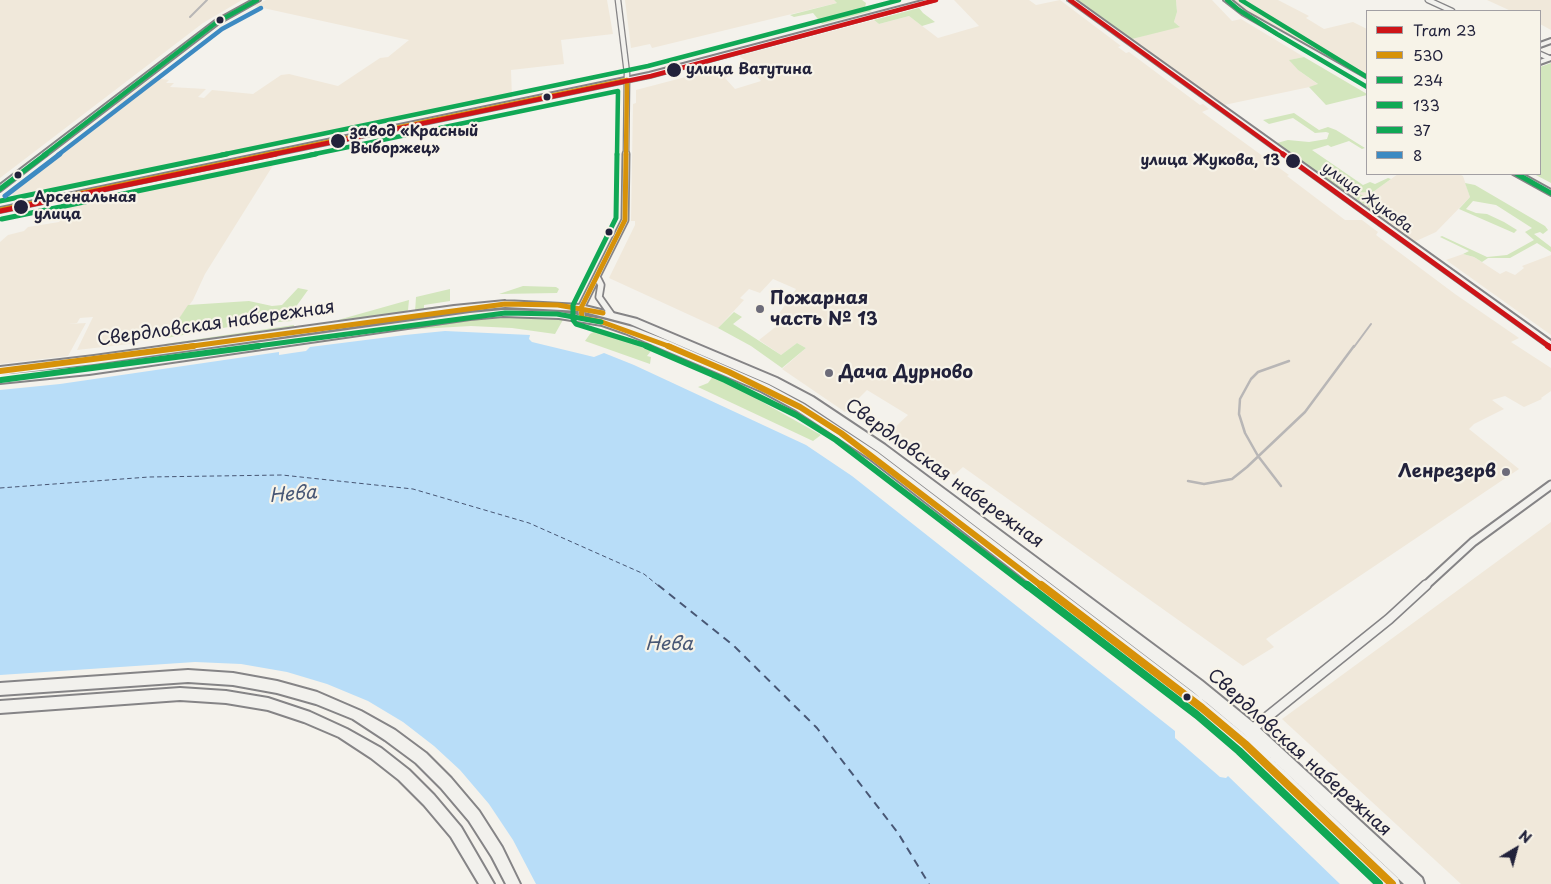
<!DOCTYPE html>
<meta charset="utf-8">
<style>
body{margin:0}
#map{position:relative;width:1551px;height:884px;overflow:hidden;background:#f4f2ec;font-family:"Playpen Sans",sans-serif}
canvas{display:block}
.legend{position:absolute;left:1366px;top:10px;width:175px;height:165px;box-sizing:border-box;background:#f7f3e8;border:1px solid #a29fa3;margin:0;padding:6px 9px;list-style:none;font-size:15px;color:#22223b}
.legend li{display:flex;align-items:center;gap:10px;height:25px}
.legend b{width:25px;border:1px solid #a29fa3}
.north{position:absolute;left:1491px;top:824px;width:50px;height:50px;-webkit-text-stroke:4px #f7f3e8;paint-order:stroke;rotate:37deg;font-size:14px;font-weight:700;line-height:20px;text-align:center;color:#22223b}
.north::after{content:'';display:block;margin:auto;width:18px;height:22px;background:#22223b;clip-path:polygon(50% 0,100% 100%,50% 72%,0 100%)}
</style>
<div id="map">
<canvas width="1551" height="884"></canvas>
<ul class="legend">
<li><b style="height:6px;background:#ce1417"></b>Tram 23</li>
<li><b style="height:6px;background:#d79209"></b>530</li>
<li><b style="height:6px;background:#10a855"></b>234</li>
<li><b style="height:6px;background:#10a855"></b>133</li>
<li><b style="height:6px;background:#10a855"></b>37</li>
<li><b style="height:6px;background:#3d8ac2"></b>8</li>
</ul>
<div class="north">N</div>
</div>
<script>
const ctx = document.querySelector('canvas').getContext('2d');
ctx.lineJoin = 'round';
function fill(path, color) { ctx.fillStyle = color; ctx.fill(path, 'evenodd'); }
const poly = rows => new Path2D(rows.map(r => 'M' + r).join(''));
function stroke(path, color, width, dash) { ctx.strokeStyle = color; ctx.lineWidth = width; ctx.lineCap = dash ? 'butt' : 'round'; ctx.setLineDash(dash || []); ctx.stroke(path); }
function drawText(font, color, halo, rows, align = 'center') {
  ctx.font = font + ' "Playpen Sans",sans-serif'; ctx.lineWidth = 4.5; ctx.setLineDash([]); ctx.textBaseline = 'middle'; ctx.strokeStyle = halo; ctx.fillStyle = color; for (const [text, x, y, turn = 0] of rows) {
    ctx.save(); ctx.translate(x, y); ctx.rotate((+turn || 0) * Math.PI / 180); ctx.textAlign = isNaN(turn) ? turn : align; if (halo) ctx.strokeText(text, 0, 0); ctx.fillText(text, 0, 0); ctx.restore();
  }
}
fill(poly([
 [0,0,242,0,203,23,0,178],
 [266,0,607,0,613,34,561,40,564,64,511,70,512,98,483,103,481,100,350,127,350,130,204,162,195,159,190,160,169,165,168,169,18,200,9,191,117,106,116,105,121,100,128,97,152,78,169,80,166,83,174,83,170,87,206,89,198,97,204,98,212,90,253,94,281,75,289,74,338,86,380,58,388,57,409,40,254,6],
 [625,0,834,0,837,3,652,48,650,44,631,48],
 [954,0,1029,0,1036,5,1060,0,1121,46,1118,47,1126,53,1129,52,1200,105,1203,104,1209,109,1202,112,1289,175,1287,176,1345,220,1362,220,1378,232,1376,235,1455,294,1519,338,1511,342,1551,368,1551,391,1541,398,1542,399,1524,407,1505,396,1492,400,1504,409,1474,424,1469,429,1519,469,1266,639,1274,647,1243,666,963,467,954,475,892,430,908,415,867,390,845,412,782,369,806,348,797,343,781,355,759,340,778,325,776,318,796,289,773,279,760,293,749,289,740,298,744,300,718,328,609,278,635,225,635,221,631,221,633,104,636,103,636,90,712,70,714,73,724,71,730,76,725,78,735,89,761,81,749,68,753,66,739,56,874,20,879,24,909,16,938,38,979,26],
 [1176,0,1212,0,1232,21,1241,19,1304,57,1290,60,1298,70,1319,85,1224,105,1132,39,1179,26,1174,22,1177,12],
 [1234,0,1278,0,1309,16,1306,18,1324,29,1353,22,1367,29,1367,79,1241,7],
 [1487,0,1551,0,1551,30,1540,24,1540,11,1511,11],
 [277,159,205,274,193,300,167,335,140,339,138,343,77,350,93,317,80,318,77,323,68,324,86,323,68,356,0,364,0,242,8,235,24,231,28,227,59,222,68,204,220,170,256,166,265,161],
 [1398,174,1459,174,1463,176,1470,197,1436,232,1414,242,1345,193,1373,192],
 [1463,254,1474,257,1500,274,1506,271,1515,275,1524,268,1522,266,1551,255,1551,335,1446,260],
 [1551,522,1551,884,1461,884,1282,719]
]), '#f0e8da');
fill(poly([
 [834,0,862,0,866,3,865,7,872,11,822,24,813,13,794,17,790,15,837,3],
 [1078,0,1176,0,1177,12,1174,22,1180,27,1132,39],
 [919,8,923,13,935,22,922,26,909,16,879,24,874,20],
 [1304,57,1367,94,1367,95,1326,105,1309,87,1318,84,1298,70,1289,60],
 [1551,63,1551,183,1534,174,1540,174,1540,67],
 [1294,113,1319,130,1328,127,1336,130,1365,148,1362,149,1349,141,1331,147,1328,145,1312,150,1363,185,1370,182,1375,184,1388,178,1391,179,1373,192,1345,193,1277,143,1288,140,1309,142,1327,139,1329,133,1326,132,1315,133,1293,118,1269,124,1263,120],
 [1465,183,1475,185,1545,226,1548,230,1543,234,1540,232,1534,234,1551,247,1551,252,1537,243,1510,258,1488,258,1482,262,1474,257,1463,254,1469,251,1440,237,1442,236,1487,257,1507,255,1534,240,1525,232,1532,228,1496,205,1473,201,1466,209,1476,213,1487,214,1504,222,1517,230,1514,233,1459,209,1470,197],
 [1358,193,1401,216,1390,222,1352,196],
 [523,286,556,287,559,289,557,293,499,294],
 [298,288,308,290,295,308,292,321,240,325,166,338,188,305,249,301,272,306,282,305],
 [450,289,450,301,424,305,424,308,450,305,450,307,415,312,416,297],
 [409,300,408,310,405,313,337,323,338,320],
 [734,312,742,317,733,324,781,355,797,343,806,348,782,368,751,346,718,328],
 [514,315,564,318,555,334,512,328,471,326,400,330,400,328,437,323],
 [294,325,294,328,164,346,165,344],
 [595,331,626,340,651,351,647,356,651,357,650,364,585,341,590,334],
 [714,375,753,393,757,399,821,435,813,441,698,387,708,383]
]), '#d3e6bd');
fill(poly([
 [445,331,530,335,529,339,532,342,594,357,604,353,634,365,806,445,852,476,1175,731,1175,738,1220,777,1226,778,1228,776,1340,884,536,884,513,840,489,804,460,770,434,746,403,722,368,701,327,684,287,672,241,664,195,662,0,675,0,390,60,384,279,352,279,355,292,353,306,351,310,347,405,335]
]), '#b8ddf8');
stroke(poly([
 [0,488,149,477,282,475,413,489,529,523,644,574,660,587]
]), '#485775', 1, [4.5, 3]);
stroke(poly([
 [658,585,734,646,817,728,898,833,929,884]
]), '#485775', 2, [8, 6]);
const streetFar3 = poly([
 [618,0,627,73,626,155],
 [1428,0,1452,11],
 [1540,54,1549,58]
]);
const streetFar2 = poly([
 [597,277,601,285,599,297,611,314],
 [582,318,581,308,625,220,626,154]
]);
const streetFar1 = poly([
 [1424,587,1473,542,1551,485]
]);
const street = poly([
 [1251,730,1389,619,1426,585]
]);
const secondary = poly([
 [253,0,260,0,219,23,0,191,0,185,215,21,253,0],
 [926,0,936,0,650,77,0,212,0,208,649,73,926,0],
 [1068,0,1075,0,1551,341,1551,349,1068,0],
 [1224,0,1231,0,1246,12,1367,80,1367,85,1242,14,1224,0],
 [1551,39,1551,43,1540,47,1540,43,1551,39],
 [1551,56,1551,60,1540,64,1540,60,1551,56],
 [1513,174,1522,174,1551,190,1551,195,1513,174],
 [188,670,233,673,277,681,317,692,361,711,395,730,426,753,451,778,479,811,502,847,520,884,506,884,492,857,469,821,441,788,416,763,385,740,353,719,316,704,277,693,233,685,188,682,0,695,0,683,188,670],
 [180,688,226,691,268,698,310,712,347,729,381,748,409,770,434,795,461,827,494,884,479,884,451,837,424,805,399,780,371,758,339,737,304,722,268,710,226,703,180,700,0,713,0,701,180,688]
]);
const primary = poly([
 [505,301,581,305,637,319,777,378,813,397,885,445,1202,681,1256,725,1422,878,1424,884,1404,884,1257,745,1398,878,1400,884,1381,884,1240,749,1197,713,869,458,796,410,761,391,625,333,602,325,559,318,503,316,470,319,89,374,0,383,0,375,89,366,470,313,503,310,559,312,602,319,633,327,671,342,769,385,804,404,877,452,1207,703,1250,739,1192,691,877,451,805,403,769,384,630,324,581,311,505,307,454,312,94,364,0,375,0,367,94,356,454,306,505,301]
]);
stroke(streetFar3, '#858486', 7);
stroke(streetFar2, '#858486', 9);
stroke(streetFar1, '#858486', 11);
stroke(street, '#858486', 12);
stroke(secondary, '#858486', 4);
stroke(primary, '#858486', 4);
stroke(streetFar3, '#f2f1ed', 4.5);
stroke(streetFar2, '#f2f1ed', 5.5);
stroke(streetFar1, '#f2f1ed', 7);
stroke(street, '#f2f1ed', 9);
fill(secondary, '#f2f1ed');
fill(primary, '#f2f1ed');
stroke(poly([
 [190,17,207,0],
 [1354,347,1371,324]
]), '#b8b6b6', 2);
stroke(poly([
 [1188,481,1204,484,1232,479,1247,467,1305,412,1354,346],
 [1281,486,1258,456,1245,433,1239,414,1240,399,1251,379,1258,372,1289,361]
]), '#b8b6b6', 2.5);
stroke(poly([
 [265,155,627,80,626,155]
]), '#d79209', 4.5);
stroke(poly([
 [626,154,625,220,581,308,582,318,602,322,671,347],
 [0,210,271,154],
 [185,347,505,304,558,305,603,313]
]), '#d79209', 5);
stroke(poly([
 [668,346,729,372,800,407,841,433,1043,587],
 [0,371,194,346]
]), '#d79209', 6);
stroke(poly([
 [1041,585,1202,708,1245,744,1392,884]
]), '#d79209', 8);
stroke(poly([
 [310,155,618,91,617,155]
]), '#10a855', 4.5);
stroke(poly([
 [617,154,616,218,573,305,573,320,576,324,650,347],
 [2,219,316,154],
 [250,347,505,313,557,314,601,322]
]), '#10a855', 5);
stroke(poly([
 [646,346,725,380,796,415,836,440,1028,587],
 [1,380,259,346]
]), '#10a855', 6);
stroke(poly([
 [1027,585,1197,715,1239,751,1379,884]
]), '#10a855', 8);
stroke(poly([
 [1241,0,1367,77],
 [221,155,648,66,899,0]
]), '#10a855', 4.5);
stroke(poly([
 [0,201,227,154]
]), '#10a855', 5);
stroke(poly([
 [1227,0,1239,10,1277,34,1367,87],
 [44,155,217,22,257,0]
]), '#10a855', 4.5);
stroke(poly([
 [1517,174,1551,193],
 [0,189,46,154]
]), '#10a855', 5);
stroke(poly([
 [58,155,222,29,261,8]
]), '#3d8ac2', 4.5);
stroke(poly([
 [5,196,60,154]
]), '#3d8ac2', 5);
stroke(poly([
 [1070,0,1284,155],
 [270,155,651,76,936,0]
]), '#ce1417', 4.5);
stroke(poly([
 [1283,154,1550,347],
 [0,211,276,154]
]), '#ce1417', 5);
stroke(poly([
 [1548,346,1551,348]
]), '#ce1417', 6);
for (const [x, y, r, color] of [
 [220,20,4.5,"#22223b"],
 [674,70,8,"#22223b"],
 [547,97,4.5,"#22223b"],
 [338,141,8,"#22223b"],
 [1293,161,8,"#22223b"],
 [18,175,4.5,"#22223b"],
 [21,207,8,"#22223b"],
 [609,232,4.5,"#22223b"],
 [760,309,5,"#6c6b79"],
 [829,373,5,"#6c6b79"],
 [1506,472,5,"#6c6b79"],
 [1187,697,4.5,"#22223b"]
]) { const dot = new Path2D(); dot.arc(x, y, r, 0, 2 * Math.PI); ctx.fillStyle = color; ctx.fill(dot); stroke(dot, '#f7f3e8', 2); }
drawText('bold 15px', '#22223b', '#f7f3e8', [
 ["улица Ватутина",686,70],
 ["завод «Красный",350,132],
 ["Выборжец»",350,149],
 ["улица Жукова, 13",1280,161,"right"],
 ["Арсенальная",34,198],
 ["улица",34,215]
], 'left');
drawText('15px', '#22223b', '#f7f3e8', [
 ["улица Жукова",1367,198,36]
]);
drawText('bold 18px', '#22223b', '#f7f3e8', [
 ["Пожарная",770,299],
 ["часть № 13",770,320],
 ["Дача Дурново",839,373],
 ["Ленрезерв",1496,472,"right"]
], 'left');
drawText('18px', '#22223b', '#f7f3e8', [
 ["Свердловская набережная",216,324,-8],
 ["Свердловская набережная",944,474,36],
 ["Свердловская набережная",1299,753,42]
]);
drawText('italic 19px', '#485775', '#f7f3e8', [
 ["Нева",293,495,-5],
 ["Нева",669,645]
]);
</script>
